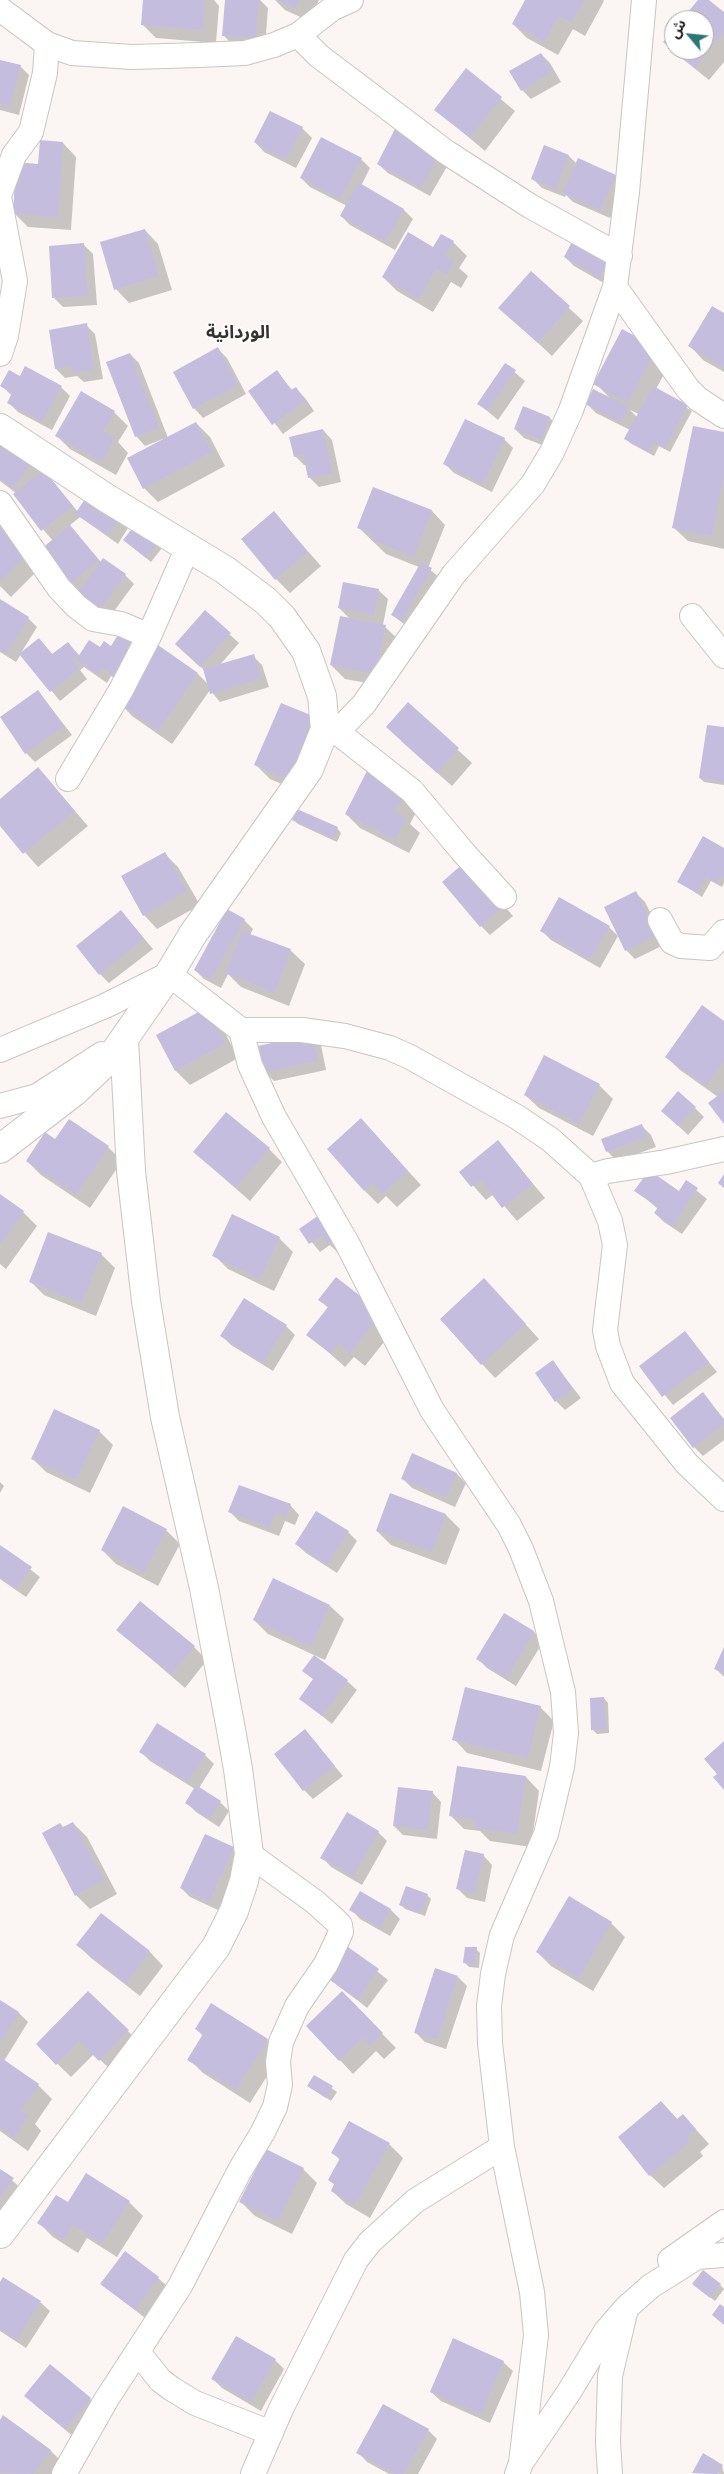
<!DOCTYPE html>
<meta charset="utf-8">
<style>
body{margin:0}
#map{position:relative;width:724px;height:2474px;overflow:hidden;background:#fbf6f3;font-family:Literata,"Noto Sans Arabic",serif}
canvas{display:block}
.north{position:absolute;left:664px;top:10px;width:50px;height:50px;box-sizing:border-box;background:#fff;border:1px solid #a7a6a5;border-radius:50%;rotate:298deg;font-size:14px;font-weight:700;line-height:20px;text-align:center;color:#22211f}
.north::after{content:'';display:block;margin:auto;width:18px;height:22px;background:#2c7675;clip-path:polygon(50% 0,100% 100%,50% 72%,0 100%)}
</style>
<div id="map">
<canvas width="724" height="2474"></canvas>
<div class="north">ش</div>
</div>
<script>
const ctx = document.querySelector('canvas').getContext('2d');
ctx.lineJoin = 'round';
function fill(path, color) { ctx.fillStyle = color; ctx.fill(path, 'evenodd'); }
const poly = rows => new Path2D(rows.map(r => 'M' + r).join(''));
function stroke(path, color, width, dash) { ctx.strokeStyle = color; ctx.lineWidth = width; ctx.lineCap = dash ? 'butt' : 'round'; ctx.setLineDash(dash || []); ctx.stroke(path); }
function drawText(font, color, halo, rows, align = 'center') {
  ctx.font = font + ' Literata,"Noto Sans Arabic",serif'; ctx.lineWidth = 4; ctx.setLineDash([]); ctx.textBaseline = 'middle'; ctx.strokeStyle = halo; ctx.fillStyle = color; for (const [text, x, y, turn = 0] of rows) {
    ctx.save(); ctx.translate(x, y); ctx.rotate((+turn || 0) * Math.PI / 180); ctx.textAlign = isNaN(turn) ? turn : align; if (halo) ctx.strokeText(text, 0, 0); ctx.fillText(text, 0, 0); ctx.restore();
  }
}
fill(poly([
 [144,0,214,0,219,6,216,43,156,38,142,24],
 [226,0,260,0,268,8,265,47,233,45,223,35],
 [275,0,319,0,309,21,285,10],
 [527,0,603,0,604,1,585,36,573,29,558,55,527,38,513,24],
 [699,0,707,0,724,14,724,62,709,80,679,56,665,42,674,31,674,50,704,50,704,20,683,20],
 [541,54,550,63,561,82,531,99,522,90],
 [0,61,20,66,29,75,19,115,0,110],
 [466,70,515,111,485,151,435,109],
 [271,112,302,128,312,138,296,168,264,152,255,142],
 [396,131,449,163,430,196,388,173,378,164],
 [63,143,76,157,71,230,28,227,14,213,39,165],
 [545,147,569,156,577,164,615,176,625,185,610,218,573,202,566,195,565,197,542,188,532,178],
 [361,159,370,168,361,186,404,210,413,219,395,250,350,225,341,216,347,206,310,187,301,178],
 [145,230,158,244,172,290,129,303,116,289],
 [453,242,467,256,459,268,468,276,461,288,451,282,433,312,397,291,383,277,434,249],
 [84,245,93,254,97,305,63,307,54,298],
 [565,257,610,258,609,286,574,266],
 [531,273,583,321,552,356,500,308],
 [724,314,724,372,703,360,690,346],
 [86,325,95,334,103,379,84,382,77,376,65,378,56,369],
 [623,331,670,363,656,389,692,411,670,452,659,446,654,456,630,443,626,439,630,430,596,413,587,404,610,398,595,383],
 [630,410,639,414,637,417],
 [218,349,227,358,246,394,203,418,194,408],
 [130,354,139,363,168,438,196,423,210,437,225,466,158,502,144,488,164,440,163,439,145,446,136,436],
 [506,365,525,381,498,420,479,404],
 [277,372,293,391,296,389,305,398,314,411,283,434,250,391],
 [2,386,61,387,70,396,52,430,18,412,9,403,11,395],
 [524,408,550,418,559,427,550,448,524,438,515,429],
 [114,412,128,426,118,442,128,453,116,475,70,449,57,436],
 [323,430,332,440,341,482,319,487,310,478,307,465,304,465,295,456],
 [724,433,724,549,688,541,674,528],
 [0,436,44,471,78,512,119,519,128,528,118,544,80,517,69,526,101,562,125,575,134,584,109,618,71,584,53,541,14,495,16,493,0,481],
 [504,439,513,448,492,492,454,473,445,464],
 [374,488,432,511,445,525,428,568,440,578,412,630,392,615,419,567,386,554,359,528],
 [274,513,321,566,290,593,276,579],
 [0,520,44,564,11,597,0,586],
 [129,544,157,544,162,548,151,562],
 [378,590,388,599,383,625,399,640,389,687,345,679,331,665,350,619,339,608],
 [0,600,28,618,37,627,21,653,39,639,53,655,68,643,80,656,111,647,158,647,198,674,209,685,204,670,186,653,205,612,239,643,219,666,253,656,262,665,269,687,220,702,210,690,172,744,132,716,119,702,129,687,111,676,107,683,84,667,80,670,87,679,60,701,21,654,16,662,0,652],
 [38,691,72,735,35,762,26,753],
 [408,704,472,763,452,786,401,741],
 [282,705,305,794,270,779,256,765],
 [724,729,724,785,704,782,700,778],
 [38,769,88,826,38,867,0,824,0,800],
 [369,771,420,804,410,824,420,833,409,853,360,828,346,814],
 [293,820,337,828,341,833,337,842,298,824],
 [724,850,724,883,722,887,711,881,702,897,679,882],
 [164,853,178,867,200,905,157,929,144,915],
 [475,872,513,916,490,935,481,926],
 [636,893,645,902,666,944,635,959,626,950],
 [121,911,153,949,109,983,100,974],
 [244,920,253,929,250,935,291,951,305,964,289,1006,241,987,228,974,221,988,204,979,195,970],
 [609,927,618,936,600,968,551,940,542,931],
 [724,1022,724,1122,718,1097,680,1070,666,1057],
 [220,1023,238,1058,190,1085,176,1071,157,1036],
 [312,1036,321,1045,326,1070,274,1081,265,1072],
 [599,1085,613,1099,593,1136,539,1108,525,1095],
 [695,1108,704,1117,688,1135,672,1120],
 [361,1120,421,1185,397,1207,386,1196,378,1204,364,1190],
 [642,1126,651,1135,656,1147,617,1161,607,1151],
 [55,1141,108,1147,122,1161,90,1208,41,1175,27,1161],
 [498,1142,545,1198,517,1221,494,1194,486,1200,461,1172],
 [269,1149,282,1162,250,1201,194,1152],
 [686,1182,707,1199,682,1234,664,1222,655,1213,658,1209,636,1190,679,1193],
 [0,1196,23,1212,37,1226,6,1269,0,1264],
 [322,1215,346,1246,337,1252,330,1245,320,1252,301,1229],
 [279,1238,293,1252,274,1291,228,1269,214,1255],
 [101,1254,115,1268,96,1316,44,1295,31,1282],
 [498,1294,539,1339,495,1378,482,1364],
 [320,1300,395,1328,365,1366,354,1357,345,1367,308,1334,329,1308],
 [286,1326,295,1335,273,1371,231,1345,222,1336],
 [685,1333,717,1372,673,1405,641,1366],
 [553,1362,581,1398,565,1410,556,1401],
 [703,1394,724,1419,724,1440,703,1456,694,1447],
 [99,1431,113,1445,90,1493,46,1472,33,1459],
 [457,1474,466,1483,455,1507,412,1488,402,1478],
 [0,1482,4,1486,0,1493],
 [391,1495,446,1515,460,1529,446,1565,391,1545,377,1531],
 [290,1505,299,1515,295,1525,285,1521,279,1536,239,1521,230,1512],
 [124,1508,166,1530,180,1544,158,1586,116,1564,102,1550],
 [348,1532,357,1541,337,1573,306,1553,296,1544],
 [0,1546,40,1577,26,1597,0,1579],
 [273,1579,330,1606,344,1619,325,1660,268,1634,254,1620],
 [505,1615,534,1632,543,1642,516,1686,487,1668,478,1659],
 [118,1630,194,1647,207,1660,185,1688],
 [724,1651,724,1677,716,1669],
 [304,1671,347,1681,357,1690,332,1724,300,1698,314,1680],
 [604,1698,608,1703,609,1733,597,1734,592,1729],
 [540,1707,554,1721,541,1771,467,1753,454,1739],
 [305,1731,343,1776,313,1799,304,1790],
 [141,1752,205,1755,214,1764,199,1788,220,1802,229,1811,219,1827,196,1812,187,1803,195,1789,150,1761],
 [526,1777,539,1791,531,1847,490,1841,480,1831,464,1829,450,1815],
 [432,1792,441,1802,437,1839,403,1835,394,1826],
 [73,1823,87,1837,117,1894,90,1909,76,1895,64,1828],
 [378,1832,387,1841,362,1885,331,1867,322,1857],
 [234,1848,243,1857,218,1910,190,1897,181,1888],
 [483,1855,492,1865,485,1902,467,1898,457,1888],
 [361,1893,391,1910,400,1919,390,1936,360,1919,351,1909],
 [427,1895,431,1899,425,1916,405,1909,400,1904],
 [101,1914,150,1952,163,1966,140,1996,91,1958,78,1945],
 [611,1923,625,1937,593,1991,551,1966,537,1952],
 [348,1948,388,1980,367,2008,328,1976],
 [476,1949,480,1953,479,1968,469,1967,465,1963],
 [458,1977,467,1986,446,2049,425,2042,415,2032],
 [88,1992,142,2045,114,2073,94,2054,71,2077,37,2044],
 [342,1993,396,2048,384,2059,376,2051,353,2074,308,2026],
 [0,2001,19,2013,28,2022,4,2061,38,2085,52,2099,35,2124,41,2131,28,2151,0,2131],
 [196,2029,267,2040,281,2054,250,2103,203,2073,189,2059,203,2036],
 [315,2076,337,2092,331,2101,309,2086],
 [661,2102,678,2120,683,2115,709,2144,700,2152,703,2156,664,2188,650,2175],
 [389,2144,403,2158,370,2218,346,2204,332,2191,335,2185,329,2180,340,2160,333,2153],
 [303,2169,317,2183,292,2234,255,2216,241,2202],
 [0,2170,22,2189,0,2220],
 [129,2202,143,2216,117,2257,87,2238,78,2253,53,2237,39,2223,68,2204],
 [158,2278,168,2287,145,2318,102,2284],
 [0,2284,40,2302,50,2311,26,2348,0,2331],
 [720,2285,724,2289,715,2301,698,2288],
 [275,2360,284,2369,261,2411,222,2388,213,2379],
 [503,2362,513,2371,490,2423,441,2401,431,2392],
 [90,2399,99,2408,74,2437,35,2405],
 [0,2422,50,2450,64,2464,57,2474,0,2474],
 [428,2430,437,2439,418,2474,389,2474,367,2462,358,2452],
 [722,2466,724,2474,693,2473]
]), '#0003');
fill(poly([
 [143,0,205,0,203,30,141,25],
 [225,0,259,0,256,38,222,36],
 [277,0,299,0,296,8],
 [525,0,584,0,571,23,559,16,544,42,512,24],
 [698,0,709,0,724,12,724,32,695,68,663,42,674,29,674,50,704,50,704,20,681,20],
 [541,53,552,72,521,91,509,71],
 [0,60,21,65,10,106,0,104],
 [466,68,502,97,470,138,434,110],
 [270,111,303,127,286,160,254,142],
 [395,129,440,153,421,188,377,164],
 [321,137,362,158,340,199,300,178],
 [40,140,63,142,58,217,13,214,16,162,38,164],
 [544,145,569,155,556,189,531,179],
 [578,158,616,175,600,210,562,193],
 [358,182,404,209,386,242,340,216],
 [145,229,159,276,114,290,100,242],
 [408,232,433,247,441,234,454,241,445,256,455,261,447,275,436,269,419,299,382,277],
 [575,236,610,257,600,278,564,257],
 [84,243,88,296,52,298,49,246],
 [531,271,570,306,538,343,498,308],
 [712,306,724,313,724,368,688,346],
 [87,323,94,370,73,373,72,366,55,369,49,330],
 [622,329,657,348,628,403,593,384],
 [218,347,238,385,193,409,173,372],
 [130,353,159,428,135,437,106,362],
 [505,363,516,370,488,411,477,404],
 [25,366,62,386,42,422,7,403,12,393,0,386,9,370,20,376],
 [277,370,291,390,296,387,306,401,272,425,248,391],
 [653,386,688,405,665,449,654,443,649,452,624,439],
 [593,389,629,407,621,422,585,404],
 [81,391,115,411,103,431,115,438,102,462,55,436],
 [523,406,550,417,541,440,514,429],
 [465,419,505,438,483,484,443,464],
 [196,422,212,452,143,489,127,458],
 [693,426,724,432,724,476,712,536,672,528],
 [323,429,333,473,308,478,303,454,294,457,289,437],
 [0,434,34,460,12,489,0,479],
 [44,470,73,506,41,531,13,494],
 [373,487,432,510,414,557,371,540,373,534,357,528],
 [87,496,119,518,108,535,75,514],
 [274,511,308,552,275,580,241,539],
 [0,518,31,550,0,581],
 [70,525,99,560,70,585,40,550],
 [135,525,158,543,146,558,123,540],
 [103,558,126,574,99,610,77,594],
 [421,562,432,568,402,621,391,615],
 [343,582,379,589,374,615,338,608],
 [0,599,29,617,6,654,0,650],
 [205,610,231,633,200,667,175,644],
 [340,616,386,625,375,674,330,665],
 [121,630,143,644,120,680,102,668,97,674,76,660,89,640,100,647,104,641,111,646],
 [39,638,52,654,68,642,78,655,72,660,79,669,50,692,19,654],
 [158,645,198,673,158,731,117,702],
 [254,654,261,678,210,694,203,669],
 [38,690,64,726,25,754,0,717],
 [408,702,459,748,437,773,386,727],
 [281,703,318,718,291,781,254,765],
 [707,725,724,727,724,782,699,778],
 [38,767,75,811,23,854,0,826,0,799],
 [368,769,407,789,395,812,406,818,395,840,345,814],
 [297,809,338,827,333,838,292,820],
 [703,836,724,848,724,878,721,876,717,884,706,877,697,893,677,882],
 [165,852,187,891,143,916,121,876],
 [466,861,505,906,480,927,442,882],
 [636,891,657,935,625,951,604,907],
 [559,897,610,926,590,959,540,931],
 [227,909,245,919,211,980,194,970],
 [121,910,144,939,99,975,76,946],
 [242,931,291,949,275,993,225,973],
 [702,1005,724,1021,724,1061,706,1086,665,1057],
 [206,1008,225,1044,175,1071,156,1035],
 [312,1034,318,1061,264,1072,258,1046],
 [544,1055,600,1084,579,1124,524,1095],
 [678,1091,696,1107,678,1126,661,1111],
 [724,1091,724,1124,708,1103],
 [226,1112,270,1148,236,1188,193,1152],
 [361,1118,408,1171,382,1194,373,1183,364,1191,327,1149],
 [69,1119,109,1146,76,1195,26,1161,45,1132,55,1139],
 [642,1124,647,1137,606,1152,601,1139],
 [498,1140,533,1184,502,1208,481,1180,471,1187,459,1172],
 [649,1170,679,1191,686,1180,698,1188,672,1226,654,1213,658,1207,634,1191],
 [724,1174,724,1188,718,1183],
 [0,1194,24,1211,0,1245],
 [322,1213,337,1236,327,1244,322,1236,309,1244,299,1229],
 [232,1214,280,1237,260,1279,212,1256],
 [48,1232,102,1253,82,1303,29,1282],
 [336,1277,382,1313,350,1353,339,1344,331,1354,306,1335,328,1307,318,1300],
 [484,1278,526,1324,481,1365,440,1319],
 [244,1298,287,1325,263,1363,220,1336],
 [685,1331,709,1362,662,1397,639,1366],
 [553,1360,573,1389,555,1402,535,1373],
 [703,1392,724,1420,724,1424,693,1448,670,1418],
 [54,1409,100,1430,76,1480,31,1459],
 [412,1453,457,1473,446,1498,401,1479],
 [239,1485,291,1504,286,1516,276,1512,270,1528,228,1512],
 [390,1493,446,1514,432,1552,376,1531],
 [123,1506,167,1529,144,1573,101,1550],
 [316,1511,349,1531,327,1565,295,1544],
 [0,1545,32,1567,16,1589,0,1577],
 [273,1578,330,1605,311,1647,253,1620],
 [140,1601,195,1646,171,1675,116,1630],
 [504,1613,534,1631,507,1678,476,1659],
 [724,1647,724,1673,714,1669],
 [314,1655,348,1680,322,1716,299,1699,313,1679,302,1671],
 [465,1687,541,1706,528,1758,452,1740],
 [604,1697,606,1729,591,1730,590,1698],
 [157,1723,206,1754,188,1782,139,1752],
 [305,1729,335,1766,303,1791,274,1754],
 [724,1741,724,1790,713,1777,717,1774,704,1759],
 [457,1766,526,1776,517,1834,475,1828,476,1820,449,1816],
 [196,1785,221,1801,209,1819,185,1803],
 [398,1787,433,1791,428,1830,393,1826],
 [347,1812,379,1831,353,1876,320,1858],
 [73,1822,104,1880,75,1896,42,1833,60,1823,63,1827],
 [205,1834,234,1847,209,1902,180,1888],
 [465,1850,484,1854,475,1893,456,1889],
 [406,1886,428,1894,420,1913,399,1905],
 [360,1891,391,1909,380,1928,349,1910],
 [569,1896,612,1922,579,1978,536,1952],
 [101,1913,150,1951,126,1983,76,1945],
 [348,1947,379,1969,357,2000,326,1977],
 [465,1947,477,1947,475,1965,463,1963],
 [435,1968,458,1976,437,2040,414,2033],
 [88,1991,129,2030,99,2061,79,2041,56,2065,36,2044],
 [342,1991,383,2033,370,2046,362,2038,339,2061,306,2026],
 [0,2000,19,2012,0,2043],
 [211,2003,268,2039,236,2090,187,2060,203,2034,195,2029],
 [0,2057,39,2084,21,2110,28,2116,14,2138,0,2128],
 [314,2075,333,2086,326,2098,307,2086],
 [661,2101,677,2119,683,2114,696,2129,687,2137,690,2142,649,2176,618,2137],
 [349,2121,390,2143,355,2205,331,2191,334,2184,328,2180,340,2158,331,2153],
 [266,2149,304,2168,278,2221,239,2202],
 [0,2169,14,2178,0,2198],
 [86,2173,130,2201,102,2244,73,2225,64,2240,37,2223,56,2195,68,2202],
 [125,2251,159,2277,135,2310,100,2284],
 [703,2270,721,2284,710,2298,692,2284],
 [3,2277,41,2301,17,2340,0,2329,0,2282],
 [720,2304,724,2307,724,2325,712,2315],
 [236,2336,276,2359,251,2402,211,2379],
 [453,2338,504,2361,481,2414,430,2392],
 [50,2364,91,2398,65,2429,24,2396],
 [383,2404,429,2429,404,2474,395,2474,356,2453],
 [3,2415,51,2450,33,2474,0,2472,0,2420],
 [703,2453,723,2465,717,2474,692,2473]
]), '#c4bdde');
const minor = poly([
 [0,9,47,44,72,53,132,57,200,55,245,53,274,45,298,35,333,8,351,0],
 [298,35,319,56,446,152,530,206,620,256],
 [0,193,14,155,31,132,45,73,47,44],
 [0,202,15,281,6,336,0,354],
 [615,287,688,389,698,399,724,416],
 [0,503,59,588,76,606,93,619,121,624,149,636],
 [692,616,724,656],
 [325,729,337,732,412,791,463,852,504,897],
 [337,732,364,704,454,574,533,484,552,452,571,410,615,287,627,192,644,0],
 [68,779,121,690,149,636,188,547],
 [660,920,672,942,681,946,710,948,724,932],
 [241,1030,302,1030,345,1036,390,1048,410,1057,517,1117,551,1140,591,1176,610,1221,615,1245,605,1330,608,1346,622,1383,687,1464,724,1499],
 [0,1050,105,1006,169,974,241,1030,250,1065,274,1117,347,1243,432,1410,509,1525,521,1549,541,1601,563,1692,566,1733,562,1767,546,1834,502,1935,493,1974,489,2006,490,2043,502,2147,532,2292,536,2335,521,2463,517,2474],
 [0,1106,37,1096,102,1054],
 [591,1176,608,1171,666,1162,724,1149],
 [670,2260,724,2222],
 [138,2352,160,2380,172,2389,195,2403,271,2433],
 [523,2460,569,2392,606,2331,626,2308,651,2286,697,2257,724,2255],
 [64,2474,106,2400,180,2286,240,2170,263,2132,275,2107,280,2085,278,2062,281,2042,297,2006,326,1964,341,1932,340,1925,335,1920,315,1902,249,1854],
 [253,2474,281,2409,356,2260,370,2242,415,2201,502,2147],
 [610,2474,608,2442,610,2376,625,2313]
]);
const tertiary = poly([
 [0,428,108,499,225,570,266,601,282,617,306,651,322,696,325,729,309,769,193,934,169,974,112,1056,74,1092,0,1149],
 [0,2234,216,1947,234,1911,244,1881,249,1854,238,1769,230,1724,204,1588,165,1417,146,1301,131,1171,124,1039]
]);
stroke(minor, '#c9c5c2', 26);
stroke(tertiary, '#c9c5c2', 30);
stroke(minor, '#fff', 24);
stroke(tertiary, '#fff', 28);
drawText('bold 18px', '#35322f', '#fff', [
 ["الوردانية",238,333]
]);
</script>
